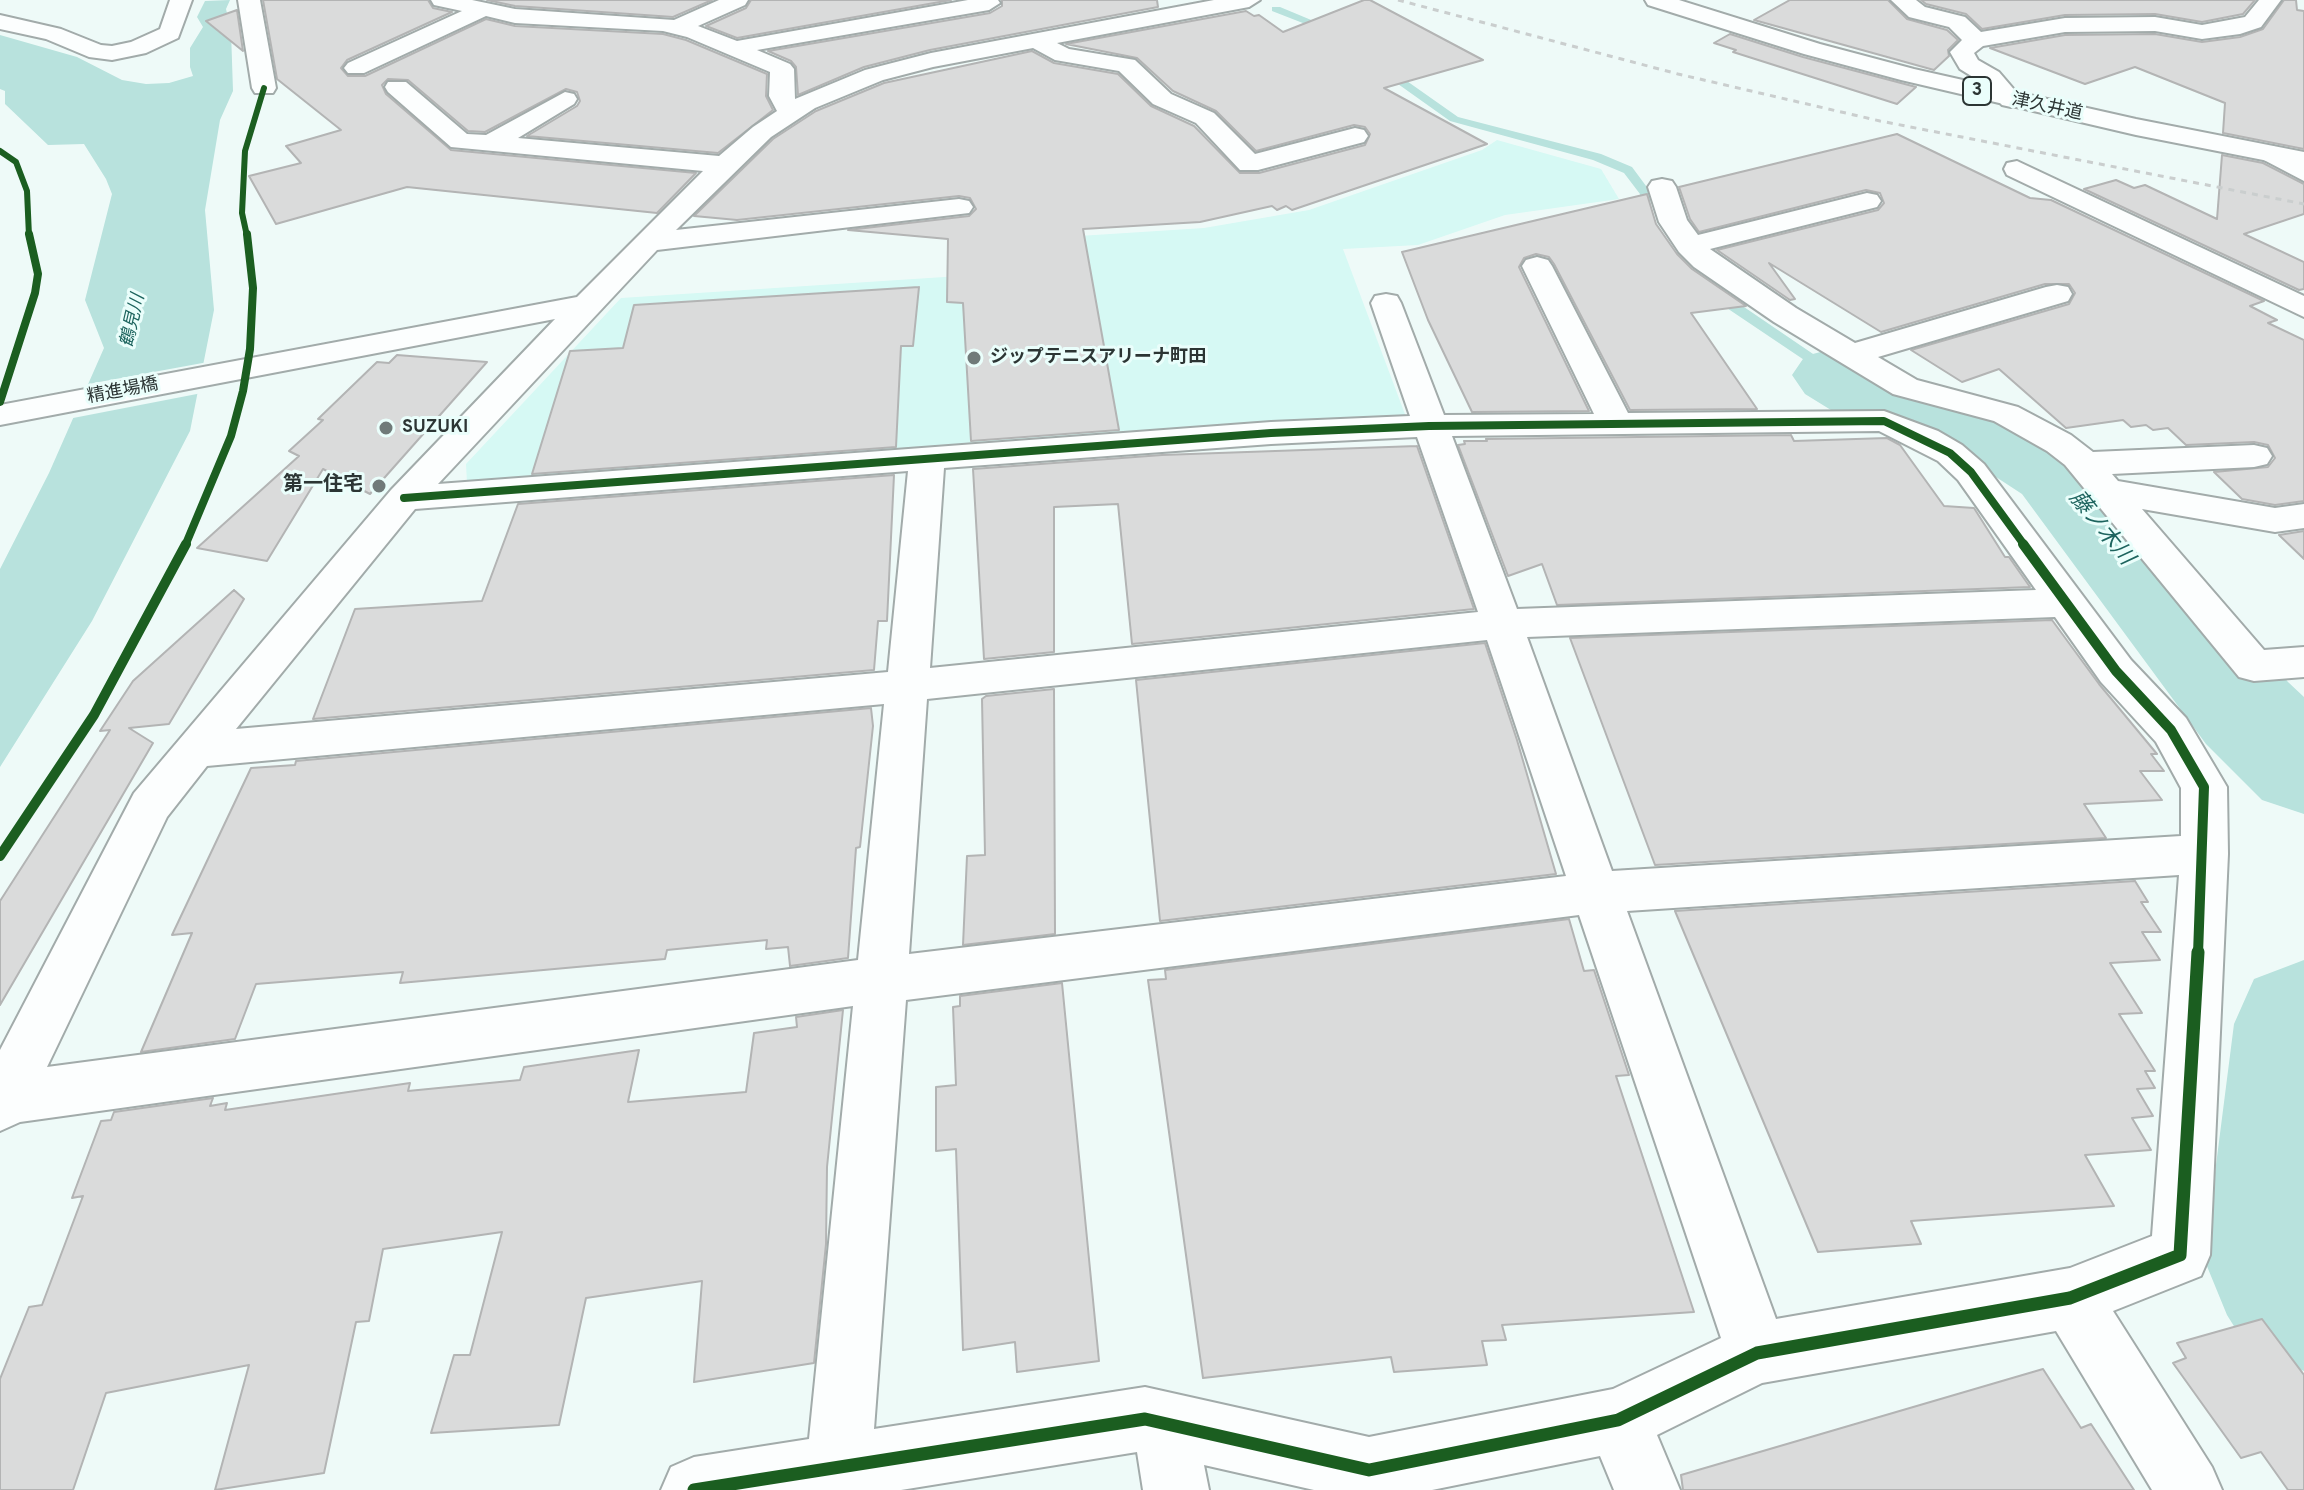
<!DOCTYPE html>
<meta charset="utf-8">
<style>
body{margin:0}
canvas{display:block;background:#eefaf8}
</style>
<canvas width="2304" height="1490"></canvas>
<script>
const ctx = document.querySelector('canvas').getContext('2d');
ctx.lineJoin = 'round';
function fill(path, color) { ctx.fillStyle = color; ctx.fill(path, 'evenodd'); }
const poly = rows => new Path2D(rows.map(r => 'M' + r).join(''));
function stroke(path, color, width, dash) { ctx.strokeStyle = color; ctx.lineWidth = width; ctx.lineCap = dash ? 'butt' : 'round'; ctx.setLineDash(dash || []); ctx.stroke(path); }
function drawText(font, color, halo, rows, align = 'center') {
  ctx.font = font + ' Overpass,"Noto Sans JP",sans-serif'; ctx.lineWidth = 6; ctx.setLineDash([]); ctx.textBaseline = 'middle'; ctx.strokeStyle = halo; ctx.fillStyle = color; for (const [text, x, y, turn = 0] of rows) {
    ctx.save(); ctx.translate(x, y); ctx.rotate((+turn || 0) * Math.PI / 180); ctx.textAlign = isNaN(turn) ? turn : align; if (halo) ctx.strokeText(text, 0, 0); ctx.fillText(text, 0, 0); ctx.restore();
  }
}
fill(poly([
 [1497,140,1601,169,1619,199,1505,215,1418,245,1343,249,1406,417,467,483,466,464,621,298,1083,268,1079,236,1204,228,1309,210,1482,150]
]), '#d6f9f4');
fill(poly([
 [230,0,226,9,231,31,233,91,220,120,205,210,214,310,190,431,92,621,0,767,0,569,49,473,104,348,85,300,112,194,106,179,84,144,48,145,5,104,5,91,0,89,0,35,77,57,122,80,146,84,169,83,193,76,190,67,190,48,203,27,197,17,205,1]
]), '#b8e2dd');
fill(poly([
 [208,362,202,393,68,419,83,385]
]), '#eefaf8');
fill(poly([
 [1272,7,1280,7,1340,32,1331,34,1272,11,1272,7],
 [1404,79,1458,117,1601,154,1632,167,1652,194,1647,218,1641,222,1635,218,1640,194,1624,173,1593,160,1450,121,1398,84,1378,85,1372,82,1378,79,1404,79],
 [1714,289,1719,290,1844,375,1836,380,1831,378,1709,296,1707,293,1714,289]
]), '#b8e2dd');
fill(poly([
 [1836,348,1867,356,1914,383,1992,401,2039,422,2090,452,2288,682,2304,697,2304,814,2262,800,2206,744,2022,494,1973,462,1929,442,1852,423,1805,394,1792,375,1805,356,1836,348],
 [2304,960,2304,1371,2247,1347,2227,1315,2204,1259,2234,1024,2254,979,2304,960]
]), '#b8e2dd');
const building = poly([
 [263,0,428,0,433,8,452,12,347,60,341,68,348,76,365,76,486,19,515,26,663,34,686,40,767,74,766,96,773,110,718,153,527,136,577,106,580,101,577,92,566,89,485,132,468,131,408,80,388,79,382,85,386,94,451,150,696,173,657,213,407,187,276,224,249,176,301,163,286,146,341,130,277,79,263,0],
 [487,0,712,0,673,17,515,6,487,0],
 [751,0,951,0,737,38,706,26,746,8,751,0],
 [1002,0,1157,0,1158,7,930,50,864,67,798,95,796,67,791,61,768,51,990,13,1002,6,1002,0],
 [1364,0,1370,0,1483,60,1384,88,1487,144,1292,210,1286,206,1277,210,1272,206,1200,222,1083,229,1119,430,971,441,963,303,947,302,948,239,848,230,969,216,976,209,970,198,959,196,737,220,694,216,773,139,816,111,884,83,1032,51,1054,63,1118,74,1151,106,1194,126,1240,173,1259,173,1365,145,1370,134,1365,127,1354,125,1256,151,1216,111,1173,91,1137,58,1066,44,1246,11,1254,16,1259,15,1283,32,1364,0],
 [1790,0,1888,0,1907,19,1947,30,1958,40,1948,50,1949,56,1934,70,1754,20,1790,0],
 [1921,0,2255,0,2243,14,2202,22,2155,14,2065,15,1982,29,1966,14,1926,4,1921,0],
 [2284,0,2296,0,2297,10,2304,11,2304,149,2223,133,2225,103,2135,67,2085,84,1990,48,2065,35,2155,34,2202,42,2240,37,2263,29,2284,0],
 [237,10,243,51,206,21,237,10],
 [1730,34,1803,57,1916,87,1897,104,1733,52,1736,50,1714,43,1730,34],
 [1897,134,2030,198,2051,200,2264,301,2250,306,2277,320,2268,323,2304,340,2304,501,2275,505,2242,499,2214,472,2268,467,2275,458,2268,445,2254,442,2186,445,2168,428,2153,430,2146,425,2131,427,2123,420,2066,428,1999,369,1962,382,1911,350,2069,304,2075,293,2069,284,2045,284,1881,332,1769,263,1795,299,1790,300,1717,250,1878,210,1884,203,1880,193,1866,190,1699,232,1690,219,1679,187,1897,134],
 [2222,155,2263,163,2304,184,2304,214,2244,234,2304,262,2304,289,2299,290,2084,189,2116,180,2134,188,2145,185,2217,219,2222,155],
 [1647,194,1656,224,1677,254,1692,269,1746,306,1691,313,1757,409,1630,410,1554,264,1549,257,1536,254,1524,258,1519,267,1589,411,1472,412,1428,320,1402,252,1647,194],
 [919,287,913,346,901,346,896,447,532,474,570,351,623,348,634,305,919,287],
 [397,355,487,362,370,494,323,469,267,561,197,548,299,456,289,451,323,420,318,419,377,362,389,363,397,355],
 [1791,435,1794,441,1887,438,1900,445,1944,506,1974,508,2005,557,2009,557,2030,587,1557,605,1542,564,1508,576,1458,445,1465,444,1464,441,1487,441,1486,439,1791,435],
 [1417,446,1474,609,1132,644,1118,504,1054,507,1054,652,984,659,973,469,1162,455,1417,446],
 [894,475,887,621,878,621,874,670,313,719,355,609,482,601,518,504,894,475],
 [2304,531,2304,559,2279,535,2304,531],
 [234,590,244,599,169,724,129,728,153,743,0,1005,0,901,110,730,100,731,133,681,234,590],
 [2052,620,2099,684,2157,754,2151,754,2164,771,2140,771,2162,800,2084,804,2106,838,1655,865,1570,638,2052,620],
 [1485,643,1517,740,1556,874,1160,921,1136,680,1485,643],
 [1054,689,1055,934,963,945,967,856,985,855,982,699,986,696,1054,689],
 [871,708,873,726,860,847,856,848,848,958,790,966,788,947,766,949,767,940,667,950,665,959,400,983,403,972,256,984,235,1039,141,1052,192,933,172,935,251,768,295,765,296,761,871,708],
 [2135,881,2148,902,2141,902,2161,932,2142,932,2160,960,2110,963,2142,1013,2119,1014,2155,1071,2145,1071,2155,1088,2137,1089,2153,1116,2132,1118,2151,1150,2085,1155,2114,1206,1911,1221,1921,1244,1818,1252,1675,911,2135,881],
 [1569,919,1584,971,1594,970,1629,1075,1616,1076,1694,1312,1502,1325,1506,1340,1482,1341,1487,1365,1394,1372,1391,1357,1203,1378,1148,980,1166,979,1165,970,1569,919],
 [1062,983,1099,1361,1017,1372,1015,1342,963,1350,956,1149,936,1151,936,1087,956,1085,953,1007,960,1006,960,996,1062,983],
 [843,1010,827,1167,826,1244,814,1363,694,1382,702,1281,586,1298,559,1425,431,1433,454,1355,470,1355,502,1232,383,1249,369,1321,356,1322,324,1473,215,1490,249,1365,106,1393,73,1490,0,1490,0,1379,29,1307,42,1305,83,1196,72,1198,101,1121,111,1120,114,1112,213,1098,210,1106,227,1103,225,1110,410,1083,408,1091,520,1080,524,1067,639,1050,628,1102,746,1092,754,1033,797,1027,796,1017,843,1010],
 [2262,1319,2304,1375,2304,1490,2288,1490,2261,1452,2241,1458,2173,1363,2186,1358,2177,1343,2262,1319],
 [2043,1369,2081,1428,2091,1424,2134,1490,1683,1490,1681,1475,2043,1369]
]);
fill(building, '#dadbdb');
stroke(building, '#b3b4b4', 2);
const minor = poly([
 [170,0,192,0,178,38,146,53,112,60,89,57,46,39,0,29,0,15,61,29,101,45,112,46,131,42,160,29,170,0],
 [238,0,260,0,276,88,273,93,255,93,252,88,238,0],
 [431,0,472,0,515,9,674,20,719,0,748,0,745,5,698,26,737,41,968,0,998,0,1000,3,989,10,757,50,790,64,794,69,795,99,865,70,931,53,1214,0,1260,0,1249,7,1057,43,1069,49,1135,60,1171,94,1214,113,1255,154,1355,128,1364,130,1368,136,1364,142,1258,170,1240,170,1196,123,1153,104,1119,71,1055,60,1033,48,933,67,883,80,815,108,771,137,676,230,959,199,969,201,973,207,969,213,657,250,438,484,1271,422,1410,416,1371,303,1375,296,1386,294,1397,296,1401,303,1444,415,1594,414,1522,266,1526,260,1537,257,1548,260,1552,266,1628,413,1884,411,1938,431,1962,445,1984,464,2131,660,2186,718,2227,787,2228,854,2210,1255,2201,1276,2113,1311,2212,1467,2222,1490,2152,1490,2056,1331,1762,1383,1657,1435,1680,1490,1614,1490,1600,1456,1432,1490,1314,1490,1204,1465,1209,1490,1143,1490,1137,1452,901,1490,661,1490,671,1467,694,1457,809,1439,853,1006,20,1122,0,1131,0,1050,134,793,391,490,555,319,0,425,0,405,577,297,703,171,451,147,388,92,385,87,388,82,406,82,467,134,486,135,565,92,574,94,577,99,574,104,518,138,719,156,753,127,777,111,769,96,770,72,687,37,663,31,515,23,486,16,364,73,348,73,344,68,348,63,462,11,434,5,431,0],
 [1879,431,1938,461,1958,480,2036,590,1517,609,1452,436,1879,431],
 [1417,437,1478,612,930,668,944,468,1271,444,1417,437],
 [908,471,888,672,236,729,415,509,908,471],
 [2055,617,2101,682,2156,742,2181,788,2181,836,1612,871,1527,637,2055,617],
 [1487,640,1566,876,909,954,927,699,1487,640],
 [884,704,858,960,47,1067,167,817,207,766,884,704],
 [2179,875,2152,1236,2070,1268,1776,1319,1627,911,2179,875],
 [1579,915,1721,1338,1613,1389,1369,1437,1145,1387,874,1429,906,1000,1579,915],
 [1891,0,1916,0,1925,7,1965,17,1981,32,2065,18,2155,17,2202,25,2245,17,2259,0,2281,0,2261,27,2240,34,2202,39,2155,31,2065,32,1983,46,1974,53,1978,60,1999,72,2023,100,2020,105,2011,107,2002,105,1981,82,1960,69,1950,52,1962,40,1949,27,1909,17,1891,0],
 [2273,146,2304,161,2304,181,2264,160,2260,154,2264,148,2273,146],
 [2017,161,2304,296,2304,317,2007,175,2004,169,2007,163,2017,161],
 [1662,179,1672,181,1676,187,1687,220,1698,235,1867,193,1877,195,1881,201,1877,207,1710,249,1796,308,1855,343,2046,287,2057,285,2068,287,2072,294,2068,301,1878,357,1917,380,2018,407,2071,435,2093,452,2254,445,2267,448,2272,456,2267,464,2254,467,2112,474,2118,481,2275,508,2304,504,2304,528,2275,532,2142,509,2264,650,2304,647,2304,677,2254,681,2239,677,2065,465,2047,451,1994,421,1893,394,1774,322,1694,267,1679,252,1659,222,1648,187,1652,181,1662,179]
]);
const major = poly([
 [1645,0,1679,0,1820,44,1914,69,2136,119,2304,152,2304,168,2136,135,1901,80,1804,54,1648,5,1645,0]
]);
stroke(minor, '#a2abaa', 4);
stroke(major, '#a2abaa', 4);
fill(minor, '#fcfefe');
fill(major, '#fcfefe');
stroke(poly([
 [1398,0,1678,74,1880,121,2304,204]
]), '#cacece', 3, [6, 6]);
stroke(poly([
 [0,151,16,162,27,191,29,236],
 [247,236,242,213,245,151,264,88]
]), '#1b5e20', 6);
stroke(poly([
 [0,402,35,293,38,274,29,234],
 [404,498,1271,433,1429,426,1884,421,1950,453,1971,472,2025,546],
 [185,546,231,436,243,391,250,349,253,288,247,234]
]), '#1b5e20', 8);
stroke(poly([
 [2023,544,2116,671,2171,730,2204,787,2198,954],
 [0,856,94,715,186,544]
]), '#1b5e20', 10);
stroke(poly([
 [694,1490,1145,1419,1369,1470,1618,1420,1757,1353,2070,1298,2180,1255,2198,952]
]), '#1b5e20', 13);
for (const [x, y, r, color] of [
 [974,358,8,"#707a79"],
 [386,428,8,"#707a79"],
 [379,486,8,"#707a79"]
]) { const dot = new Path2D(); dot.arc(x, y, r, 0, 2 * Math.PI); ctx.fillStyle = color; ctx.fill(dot); stroke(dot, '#eafefb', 3); }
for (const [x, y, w] of [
 [1977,91,28]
]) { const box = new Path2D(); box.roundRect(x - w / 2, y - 14, w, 28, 6); ctx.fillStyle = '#eafefb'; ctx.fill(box); stroke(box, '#2c3534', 2); }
drawText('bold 18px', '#2c3534', null, [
 ["3",1977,91]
]);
drawText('18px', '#2c3534', '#eafefb', [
 ["津久井道",2047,108,12],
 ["精進場橋",123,392,-11]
]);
drawText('italic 18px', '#1d645e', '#eafefb', [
 ["鶴見川",134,321,-77]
]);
drawText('bold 18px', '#2c3534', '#eafefb', [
 ["ジップテニスアリーナ町田",990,358],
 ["SUZUKI",402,428]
], 'left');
drawText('bold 20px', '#2c3534', '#eafefb', [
 ["第一住宅",363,486]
], 'right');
drawText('italic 22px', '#1d645e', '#eafefb', [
 ["藤ノ木川",2100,529,51]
]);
</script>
